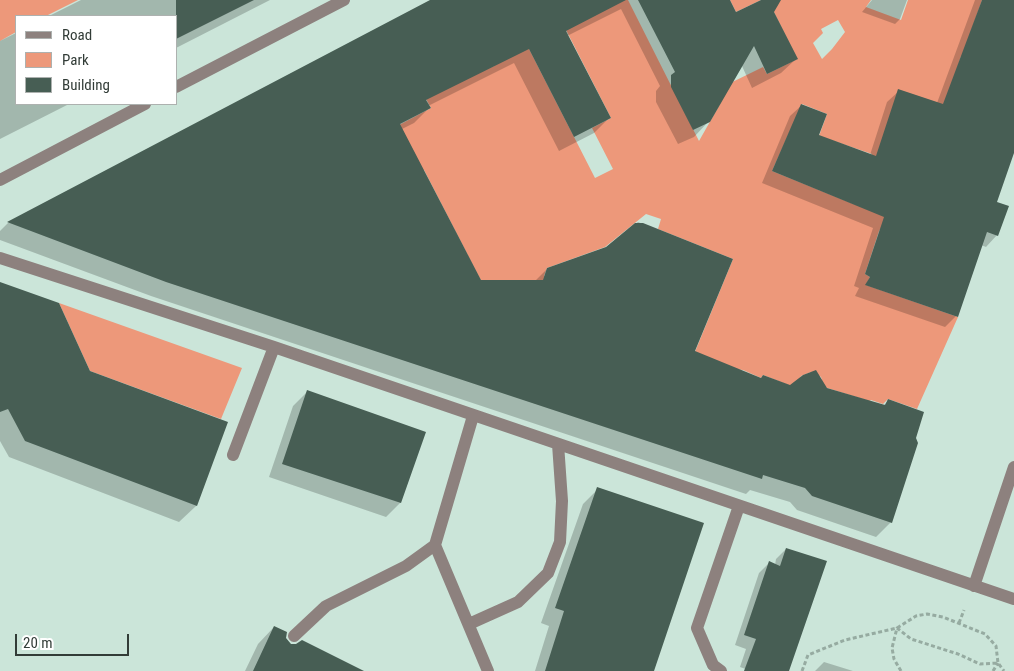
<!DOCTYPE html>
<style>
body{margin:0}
#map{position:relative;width:1014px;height:671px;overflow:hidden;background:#cbe5d9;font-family:"Roboto Condensed",sans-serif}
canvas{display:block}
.legend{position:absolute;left:15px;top:15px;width:162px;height:90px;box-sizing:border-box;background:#fff;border:1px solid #adb1af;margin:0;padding:6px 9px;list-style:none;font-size:15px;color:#323c37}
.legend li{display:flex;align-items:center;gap:10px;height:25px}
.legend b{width:25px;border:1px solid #adb1af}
.scale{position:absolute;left:15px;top:634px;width:114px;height:22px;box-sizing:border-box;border:2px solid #323c37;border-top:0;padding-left:6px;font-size:15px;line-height:18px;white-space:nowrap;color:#323c37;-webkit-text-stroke:4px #fff;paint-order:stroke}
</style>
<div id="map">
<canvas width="1014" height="671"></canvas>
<ul class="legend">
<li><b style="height:6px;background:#8d817e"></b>Road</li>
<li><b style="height:14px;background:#ed987a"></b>Park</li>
<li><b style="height:14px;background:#475e54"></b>Building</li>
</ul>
<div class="scale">20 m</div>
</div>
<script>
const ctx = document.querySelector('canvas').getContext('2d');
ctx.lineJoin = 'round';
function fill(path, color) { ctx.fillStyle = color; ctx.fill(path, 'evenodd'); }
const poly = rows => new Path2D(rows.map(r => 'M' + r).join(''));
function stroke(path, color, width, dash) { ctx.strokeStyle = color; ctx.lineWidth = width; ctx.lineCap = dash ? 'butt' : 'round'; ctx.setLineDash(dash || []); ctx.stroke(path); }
fill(poly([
 [0,0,78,0,46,16,16,16,16,32,0,41],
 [617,0,628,0,699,141,720,104,714,91,763,67,767,74,797,59,768,0,871,0,866,7,901,20,908,0,982,0,967,43,967,58,961,56,929,161,879,231,865,274,870,277,866,285,958,317,917,409,888,399,883,404,871,400,869,401,824,387,821,377,818,375,811,372,801,376,796,388,763,375,761,378,743,370,690,364,733,259,658,229,661,219,646,214,605,247,547,268,544,276,574,286,515,322,480,279,424,170,394,186,371,140,431,108,425,97,494,66,526,43,595,178,613,169,592,128,611,118,566,30],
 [838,20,845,32,832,49,822,59,813,43,823,33,821,29],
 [802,104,827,114,819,136,872,154,856,205,772,171],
 [730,0,761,0,736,12],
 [59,303,242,368,221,419,90,371]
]), '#ed987a');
fill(poly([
 [81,0,270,0,176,48,176,16,49,16],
 [434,0,729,0,736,14,763,0,780,0,773,12,796,59,781,73,752,88,742,66,709,121,694,137,678,144,656,102,656,91,660,86,621,9,567,36,609,118,594,133,559,151,514,63,428,106,429,108,414,123,402,129,480,281,535,281,547,269,606,248,638,222,732,259,693,352,761,379,790,387,827,389,883,406,889,400,891,522,876,537,797,510,790,502,750,490,746,494,151,296,0,240,0,231,8,223],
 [872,0,907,0,900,19,895,24,862,12],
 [975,0,1014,0,1014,149,995,203,997,235,986,247,981,245,956,316,945,327,855,296,859,288,854,286,873,228,762,183,790,116,802,105,818,136,870,155,887,102,899,91,937,103],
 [16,33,16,104,69,104,0,139,0,41],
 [0,283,89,372,226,423,196,506,179,522,9,457,0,441],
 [307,392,424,432,400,503,386,517,269,477,293,406],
 [598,489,652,671,535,671,549,626,541,623,583,504],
 [786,549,787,671,751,671,740,667,746,649,735,645,759,573,769,563,775,565,776,559],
 [274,627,291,645,361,671,245,671,258,644],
 [824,662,853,671,854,671,815,671]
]), '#0003');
fill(poly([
 [176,0,254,0,176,39],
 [430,0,626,0,566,31,611,118,574,137,529,49,426,100,431,108,400,124,481,280,543,280,547,268,606,247,635,223,643,223,733,259,695,351,761,378,763,375,790,385,803,375,816,370,827,388,885,405,888,399,924,412,916,438,918,443,892,523,812,496,805,488,763,475,762,479,166,282,7,222],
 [638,0,730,0,736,12,761,0,781,0,774,12,798,59,767,74,754,46,710,122,693,130,671,87,671,75,675,72],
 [982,0,1014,0,1014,153,997,202,1009,206,998,236,987,232,958,317,865,285,870,277,865,274,884,217,772,171,801,104,827,114,819,135,876,156,898,89,943,104],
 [0,282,59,303,90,371,228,422,197,506,25,441,8,409,0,412],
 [307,390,426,432,401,503,282,464],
 [597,487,704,523,654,671,545,671,564,611,555,608],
 [786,548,827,561,789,671,744,671,756,639,744,635,769,561,780,566],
 [274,626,287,632,286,638,291,644,296,644,302,640,364,671,253,671]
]), '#475e54');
stroke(poly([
 [959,623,964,610],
 [802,671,808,655,845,640,897,628,916,616,927,614,943,617,985,634,996,646,998,663,1004,671],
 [901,671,894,659,892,648,897,628,911,639,958,654,980,664,998,663],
 [993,671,998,663]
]), '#96aba1', 3, [4, 2.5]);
stroke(poly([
 [176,87,344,0],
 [0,180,145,104],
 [0,258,274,347,1014,599],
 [233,455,274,347],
 [435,545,488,671],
 [974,586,1014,467],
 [469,624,518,602,548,573,560,542,562,501,558,444],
 [294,636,326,606,406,566,435,545,473,416],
 [721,671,713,665,697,628,739,506]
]), '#8d817e', 12);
</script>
